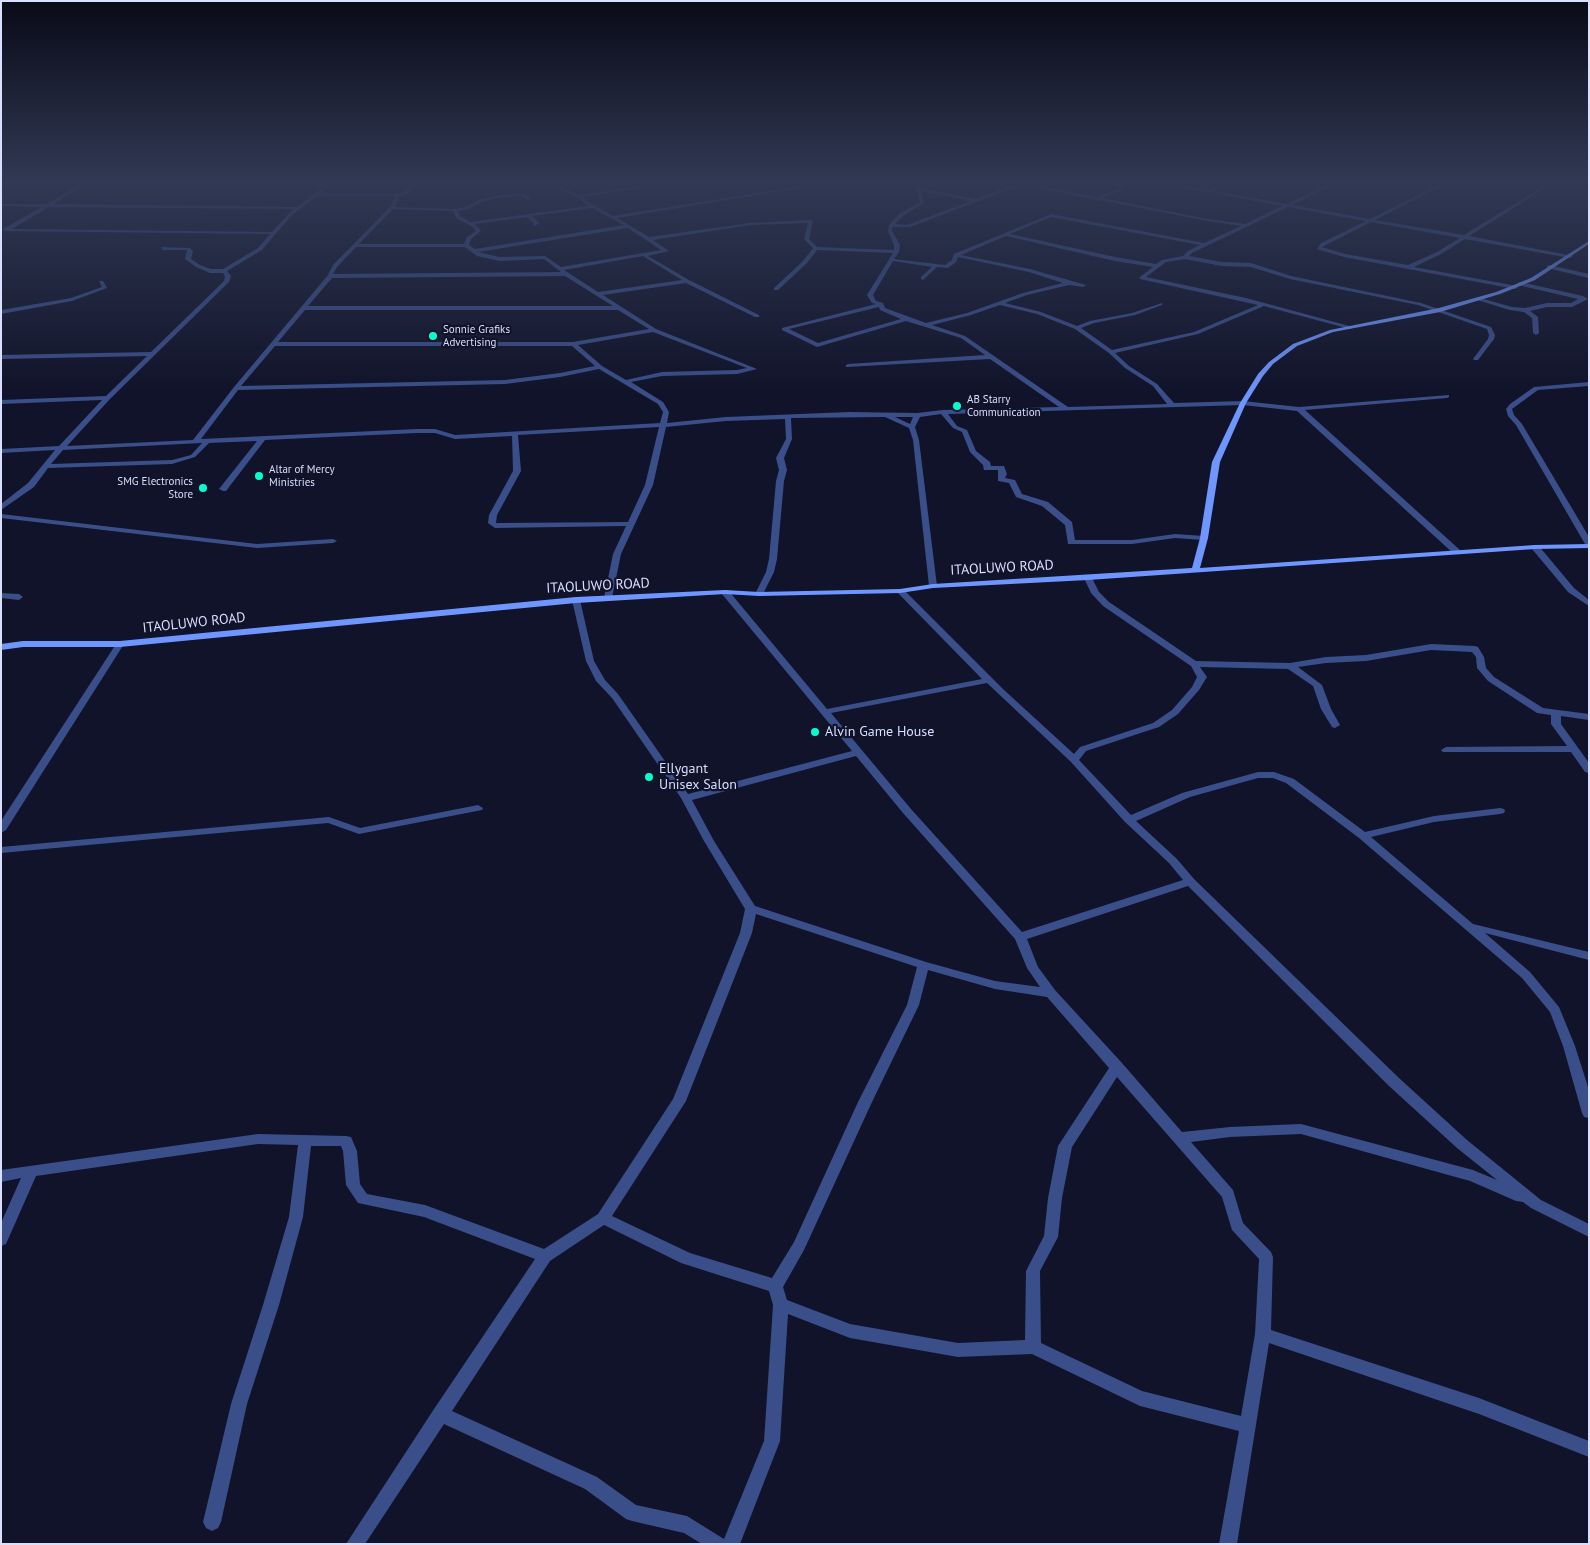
<!DOCTYPE html>
<style>
body{margin:0}
#map{position:relative;width:1590px;height:1545px;overflow:hidden;background:#101329;font-family:"PT Sans",sans-serif}
canvas{display:block}
.frame{position:absolute;inset:0;border:2px solid #d8dfff;pointer-events:none}
</style>
<div id="map">
<canvas width="1590" height="1545"></canvas>
<div class="frame"></div>
</div>
<script>
const ctx = document.querySelector('canvas').getContext('2d');
ctx.lineJoin = 'round';
const poly = rows => new Path2D(rows.map(r => 'M' + r).join(''));
function fill(path, color) { ctx.fillStyle = color; ctx.fill(path, 'evenodd'); }
function stroke(path, color, width, dash) { ctx.strokeStyle = color; ctx.lineWidth = width; ctx.lineCap = dash ? 'butt' : 'round'; ctx.setLineDash(dash || []); ctx.stroke(path); }
function drawText(font, color, halo, rows, align = 'center') {
  ctx.font = font + ' "PT Sans",sans-serif'; ctx.lineWidth = 4.5; ctx.setLineDash([]); ctx.textBaseline = 'middle'; ctx.strokeStyle = halo; ctx.fillStyle = color; for (const [text, x, y, turn = 0] of rows) {
    ctx.save(); ctx.translate(x, y); ctx.rotate((+turn || 0) * Math.PI / 180); ctx.textAlign = isNaN(turn) ? turn : align; if (halo) ctx.strokeText(text, 0, 0); ctx.fillText(text, 0, 0); ctx.restore();
  }
}
fill(poly([
 [1,181,327,184,332,181,336,181,320,194,396,194,404,192,415,181,419,181,408,194,399,196,399,198,395,207,455,209,465,207,481,199,502,195,524,194,531,199,527,200,523,196,502,197,484,201,468,209,458,211,460,216,470,222,588,206,578,197,540,181,545,181,580,195,672,181,681,181,583,197,588,202,613,216,833,181,842,181,617,218,649,237,750,223,811,220,813,221,809,239,817,247,894,250,894,245,888,231,889,225,899,214,920,202,914,181,918,181,920,188,975,199,1016,184,1006,181,1022,182,1097,197,1121,188,1123,190,1102,198,1208,219,1245,224,1282,206,1149,181,1157,181,1208,190,1229,181,1234,181,1213,191,1287,204,1335,181,1340,181,1292,205,1370,219,1446,181,1451,181,1375,220,1464,235,1552,181,1557,181,1469,236,1573,256,1570,258,1465,239,1441,254,1414,267,1517,286,1518,287,1515,289,1344,257,1317,249,1321,243,1366,221,1288,207,1192,253,1189,256,1222,262,1251,263,1291,276,1421,303,1491,327,1495,335,1494,339,1478,360,1474,360,1473,359,1488,339,1489,335,1487,329,1418,305,1290,279,1251,267,1222,266,1185,259,1166,262,1146,277,1246,298,1353,327,1350,329,1264,306,1198,334,1115,353,1129,366,1157,384,1174,403,1243,401,1299,407,1449,395,1449,397,1447,398,1305,410,1460,550,1460,554,1454,554,1297,411,1243,405,948,414,957,426,967,430,976,451,990,462,991,466,1004,466,1007,474,1005,478,1015,480,1022,494,1048,502,1072,522,1075,540,1132,540,1175,534,1204,536,1208,538,1204,540,1175,538,1132,544,1068,544,1065,525,1042,506,1016,497,1009,483,998,481,998,470,984,470,983,465,970,452,962,432,953,428,941,414,920,417,915,427,919,440,937,586,933,588,929,586,913,440,909,428,885,417,791,418,792,439,784,458,787,470,784,481,777,559,774,572,763,594,759,596,755,594,766,572,769,559,776,481,779,470,776,458,786,439,785,419,726,421,666,427,653,485,621,554,612,598,608,601,604,598,613,554,626,526,495,528,488,523,489,515,513,471,512,436,455,439,435,433,417,433,265,440,226,491,223,491,219,489,257,441,209,443,195,457,172,464,48,468,34,487,1,510,1,504,28,483,55,450,1,453,1,449,59,446,102,400,1,404,1,400,106,396,147,356,1,359,1,355,151,352,224,281,225,276,223,273,210,273,196,267,185,259,187,250,163,250,161,247,190,248,193,251,191,259,200,265,211,269,223,269,258,248,270,234,5,231,3,229,42,207,1,206,1,204,47,204,82,183,1,182,1,181],
 [88,183,324,186,297,207,53,204,88,183],
 [1021,185,1208,221,1241,226,1204,243,1051,214,954,254,952,260,945,265,894,259,899,252,900,245,892,231,893,227,910,227,1021,185],
 [921,191,971,201,907,225,895,224,903,216,924,203,921,191],
 [317,196,394,196,395,198,390,207,333,265,328,275,234,387,193,440,67,446,110,399,229,282,231,276,227,271,262,250,291,216,317,196],
 [49,207,293,209,272,232,12,229,49,207],
 [592,208,624,225,475,249,469,245,471,239,481,231,475,224,527,217,534,223,533,225,535,226,539,223,532,216,592,208],
 [393,209,453,211,456,218,473,227,476,231,467,237,464,244,359,244,393,209],
 [1051,217,1200,245,1188,251,1183,256,1162,260,1156,264,1115,257,1010,234,1051,217],
 [1371,222,1460,238,1437,252,1408,265,1345,254,1322,247,1371,222],
 [808,223,804,239,813,248,803,261,774,288,774,290,778,290,807,263,817,250,893,253,867,295,872,303,876,304,782,328,782,330,817,347,906,321,961,338,985,355,848,364,846,365,846,367,990,359,1059,407,943,410,917,413,849,412,726,417,667,423,669,412,663,402,631,382,662,376,737,374,757,369,656,329,603,295,686,283,755,317,759,317,759,315,689,280,648,256,669,251,653,240,750,225,808,223],
 [628,228,661,250,561,267,545,256,500,257,478,252,628,228],
 [1006,236,1115,261,1153,267,1140,277,1140,279,1258,305,1194,332,1112,350,1081,328,1094,323,1135,315,1162,305,1162,303,1132,313,1090,321,1077,326,1041,312,1005,303,1027,295,1069,285,1083,287,1086,285,1030,269,961,255,1006,236],
 [356,247,465,247,477,256,500,261,544,259,561,272,333,274,337,267,356,247],
 [643,256,682,280,598,292,564,270,643,256],
 [958,257,1029,272,1063,283,1023,293,967,313,926,323,885,308,883,303,876,301,873,295,893,261,932,267,921,277,921,279,923,280,937,267,948,268,956,262,958,257],
 [565,276,613,306,308,306,332,278,565,276],
 [1000,305,1037,314,1075,329,1109,353,1125,368,1153,386,1167,404,1068,407,965,336,932,325,971,315,1000,305],
 [879,307,880,310,901,319,818,343,789,329,879,307],
 [305,310,618,310,649,329,573,342,278,342,305,310],
 [653,332,747,368,737,370,662,372,626,380,602,366,578,345,653,332],
 [275,346,572,346,595,366,560,373,505,380,241,386,275,346],
 [599,369,658,404,663,412,660,423,455,435,435,429,417,429,201,439,238,390,505,384,560,377,599,369],
 [895,417,913,417,910,424,895,417],
 [659,427,645,485,628,522,496,523,497,515,521,471,518,435,659,427],
 [202,443,191,455,172,460,51,464,63,450,202,443],
 [496,181,500,181,500,185,496,185,496,181],
 [1549,265,1589,274,1589,278,1547,268,1547,266,1549,265],
 [99,281,103,281,107,288,72,301,1,314,1,310,71,298,102,287,99,281],
 [1520,282,1583,296,1588,299,1572,307,1547,307,1530,311,1538,317,1539,333,1536,335,1533,333,1532,318,1524,312,1510,310,1477,300,1480,298,1512,307,1525,308,1547,303,1571,303,1578,299,1518,285,1518,283,1520,282],
 [1589,382,1589,386,1538,390,1512,409,1514,415,1522,424,1589,537,1589,546,1585,544,1516,425,1508,416,1506,409,1510,404,1534,387,1589,382],
 [1,514,257,544,333,539,337,541,333,543,257,548,1,518,1,514],
 [1532,545,1538,545,1574,588,1589,600,1589,606,1568,592,1532,549,1532,545],
 [1085,576,1091,576,1099,592,1109,602,1196,661,1290,663,1326,657,1366,655,1431,644,1475,646,1478,647,1484,657,1486,668,1494,677,1543,708,1589,714,1589,720,1561,716,1561,724,1589,763,1589,773,1585,772,1571,752,1443,752,1441,750,1446,747,1567,746,1551,724,1551,715,1537,713,1488,681,1477,668,1476,657,1472,652,1431,650,1366,661,1326,663,1298,667,1322,685,1331,709,1340,725,1335,728,1332,727,1321,709,1313,686,1288,669,1200,667,1207,677,1199,690,1178,714,1159,727,1086,751,1079,760,1131,815,1182,793,1258,772,1274,772,1294,779,1365,832,1434,816,1500,808,1504,809,1505,811,1504,813,1500,814,1434,822,1371,837,1473,924,1589,952,1589,960,1485,933,1530,972,1559,1007,1575,1046,1589,1090,1589,1118,1584,1117,1582,1113,1563,1046,1550,1012,1522,978,1359,838,1286,783,1273,778,1258,778,1190,797,1136,821,1177,859,1194,879,1399,1078,1467,1140,1541,1200,1589,1224,1589,1237,1531,1208,1523,1202,1516,1201,1470,1181,1301,1134,1230,1137,1191,1142,1233,1190,1243,1223,1271,1252,1273,1257,1271,1330,1479,1398,1589,1441,1589,1457,1479,1414,1269,1343,1237,1544,1219,1544,1239,1431,1140,1406,1032,1354,958,1357,850,1338,788,1314,780,1441,740,1544,702,1544,684,1533,632,1521,626,1519,585,1489,444,1424,365,1544,346,1544,434,1409,535,1259,424,1217,358,1203,346,1185,343,1151,341,1146,311,1146,303,1217,279,1305,247,1404,221,1522,218,1528,212,1531,206,1528,203,1522,231,1404,263,1305,289,1217,298,1145,258,1144,36,1176,6,1244,1,1246,1,1223,21,1178,1,1182,1,1170,258,1134,346,1136,351,1137,357,1151,360,1184,367,1194,425,1205,544,1249,598,1214,673,1099,740,933,745,909,704,841,681,798,612,698,596,681,586,661,572,600,573,598,576,597,580,600,594,661,605,680,618,694,688,794,852,751,722,594,722,590,728,590,827,709,982,679,896,591,897,589,903,589,1003,689,1074,754,1080,747,1153,723,1172,710,1192,687,1197,677,1191,666,1103,606,1091,593,1084,578,1085,576],
 [987,683,1071,762,1125,822,1169,863,1183,880,1022,932,911,809,831,713,987,683],
 [856,756,903,813,1015,939,1027,968,1040,987,995,981,926,962,755,906,714,841,692,800,856,756],
 [1188,886,1389,1086,1457,1148,1497,1180,1473,1170,1301,1124,1230,1127,1182,1132,1122,1063,1055,990,1038,967,1027,939,1188,886],
 [756,914,917,967,907,1005,858,1102,794,1242,772,1278,690,1253,612,1216,686,1101,752,933,756,914],
 [928,970,995,989,1047,997,1109,1068,1058,1146,1048,1198,1044,1236,1026,1271,1025,1340,958,1343,850,1324,787,1300,783,1287,804,1250,872,1102,919,1005,928,970],
 [1117,1077,1222,1197,1232,1230,1259,1259,1255,1334,1241,1416,1142,1391,1041,1343,1040,1271,1058,1237,1062,1198,1072,1147,1117,1077],
 [604,1225,681,1263,769,1291,773,1305,764,1441,724,1539,687,1516,636,1505,597,1477,452,1411,550,1261,604,1225],
 [1,593,19,594,23,597,19,600,1,598,1,593],
 [120,641,124,644,6,830,1,833,1,821,116,644,120,641],
 [478,805,483,808,482,810,359,834,328,823,1,853,1,847,329,817,360,828,478,805]
]), '#3a4e89');
fill(poly([
 [1589,241,1589,244,1535,280,1500,294,1440,312,1333,332,1297,346,1273,364,1263,376,1246,403,1220,462,1208,538,1200,568,1535,545,1589,544,1589,548,1535,549,1088,580,933,588,900,593,759,596,725,594,576,603,120,647,23,647,1,650,1,644,23,641,120,641,576,597,725,590,759,592,900,589,933,584,1192,568,1200,538,1212,462,1240,403,1258,374,1269,362,1293,344,1330,330,1439,308,1496,292,1531,278,1589,241]
]), '#6f96ff');
const sky = ctx.createLinearGradient(0, 0, 0, 397);
sky.addColorStop(0, '#090a17');
sky.addColorStop(0.46, '#313954');
sky.addColorStop(1, '#31395400');
ctx.fillStyle = sky;
ctx.fillRect(0, 0, 1590, 397);
for (const [x, y, r, color] of [
 [433,336,5,"#04ffcf"],
 [957,406,5,"#04ffcf"],
 [259,476,5,"#04ffcf"],
 [203,488,5,"#04ffcf"],
 [815,732,5,"#04ffcf"],
 [649,777,5,"#04ffcf"]
]) { const dot = new Path2D(); dot.arc(x, y, r, 0, 2 * Math.PI); ctx.fillStyle = color; ctx.fill(dot); stroke(dot, '#101329', 2); }
drawText('11px', '#d8dfff', '#101329', [
 ["Sonnie Grafiks",443,330],
 ["Advertising",443,343],
 ["AB Starry",967,400],
 ["Communication",967,413],
 ["Altar of Mercy",269,470],
 ["Ministries",269,483],
 ["SMG Electronics",193,482,"right"],
 ["Store",193,495,"right"]
], 'left');
drawText('14px', '#d8dfff', '#101329', [
 ["ITAOLUWO ROAD",1002,568,-3],
 ["ITAOLUWO ROAD",598,586,-3],
 ["ITAOLUWO ROAD",194,623,-6]
]);
drawText('14px', '#d8dfff', '#101329', [
 ["Alvin Game House",825,732],
 ["Ellygant",659,769],
 ["Unisex Salon",659,785]
], 'left');
</script>
